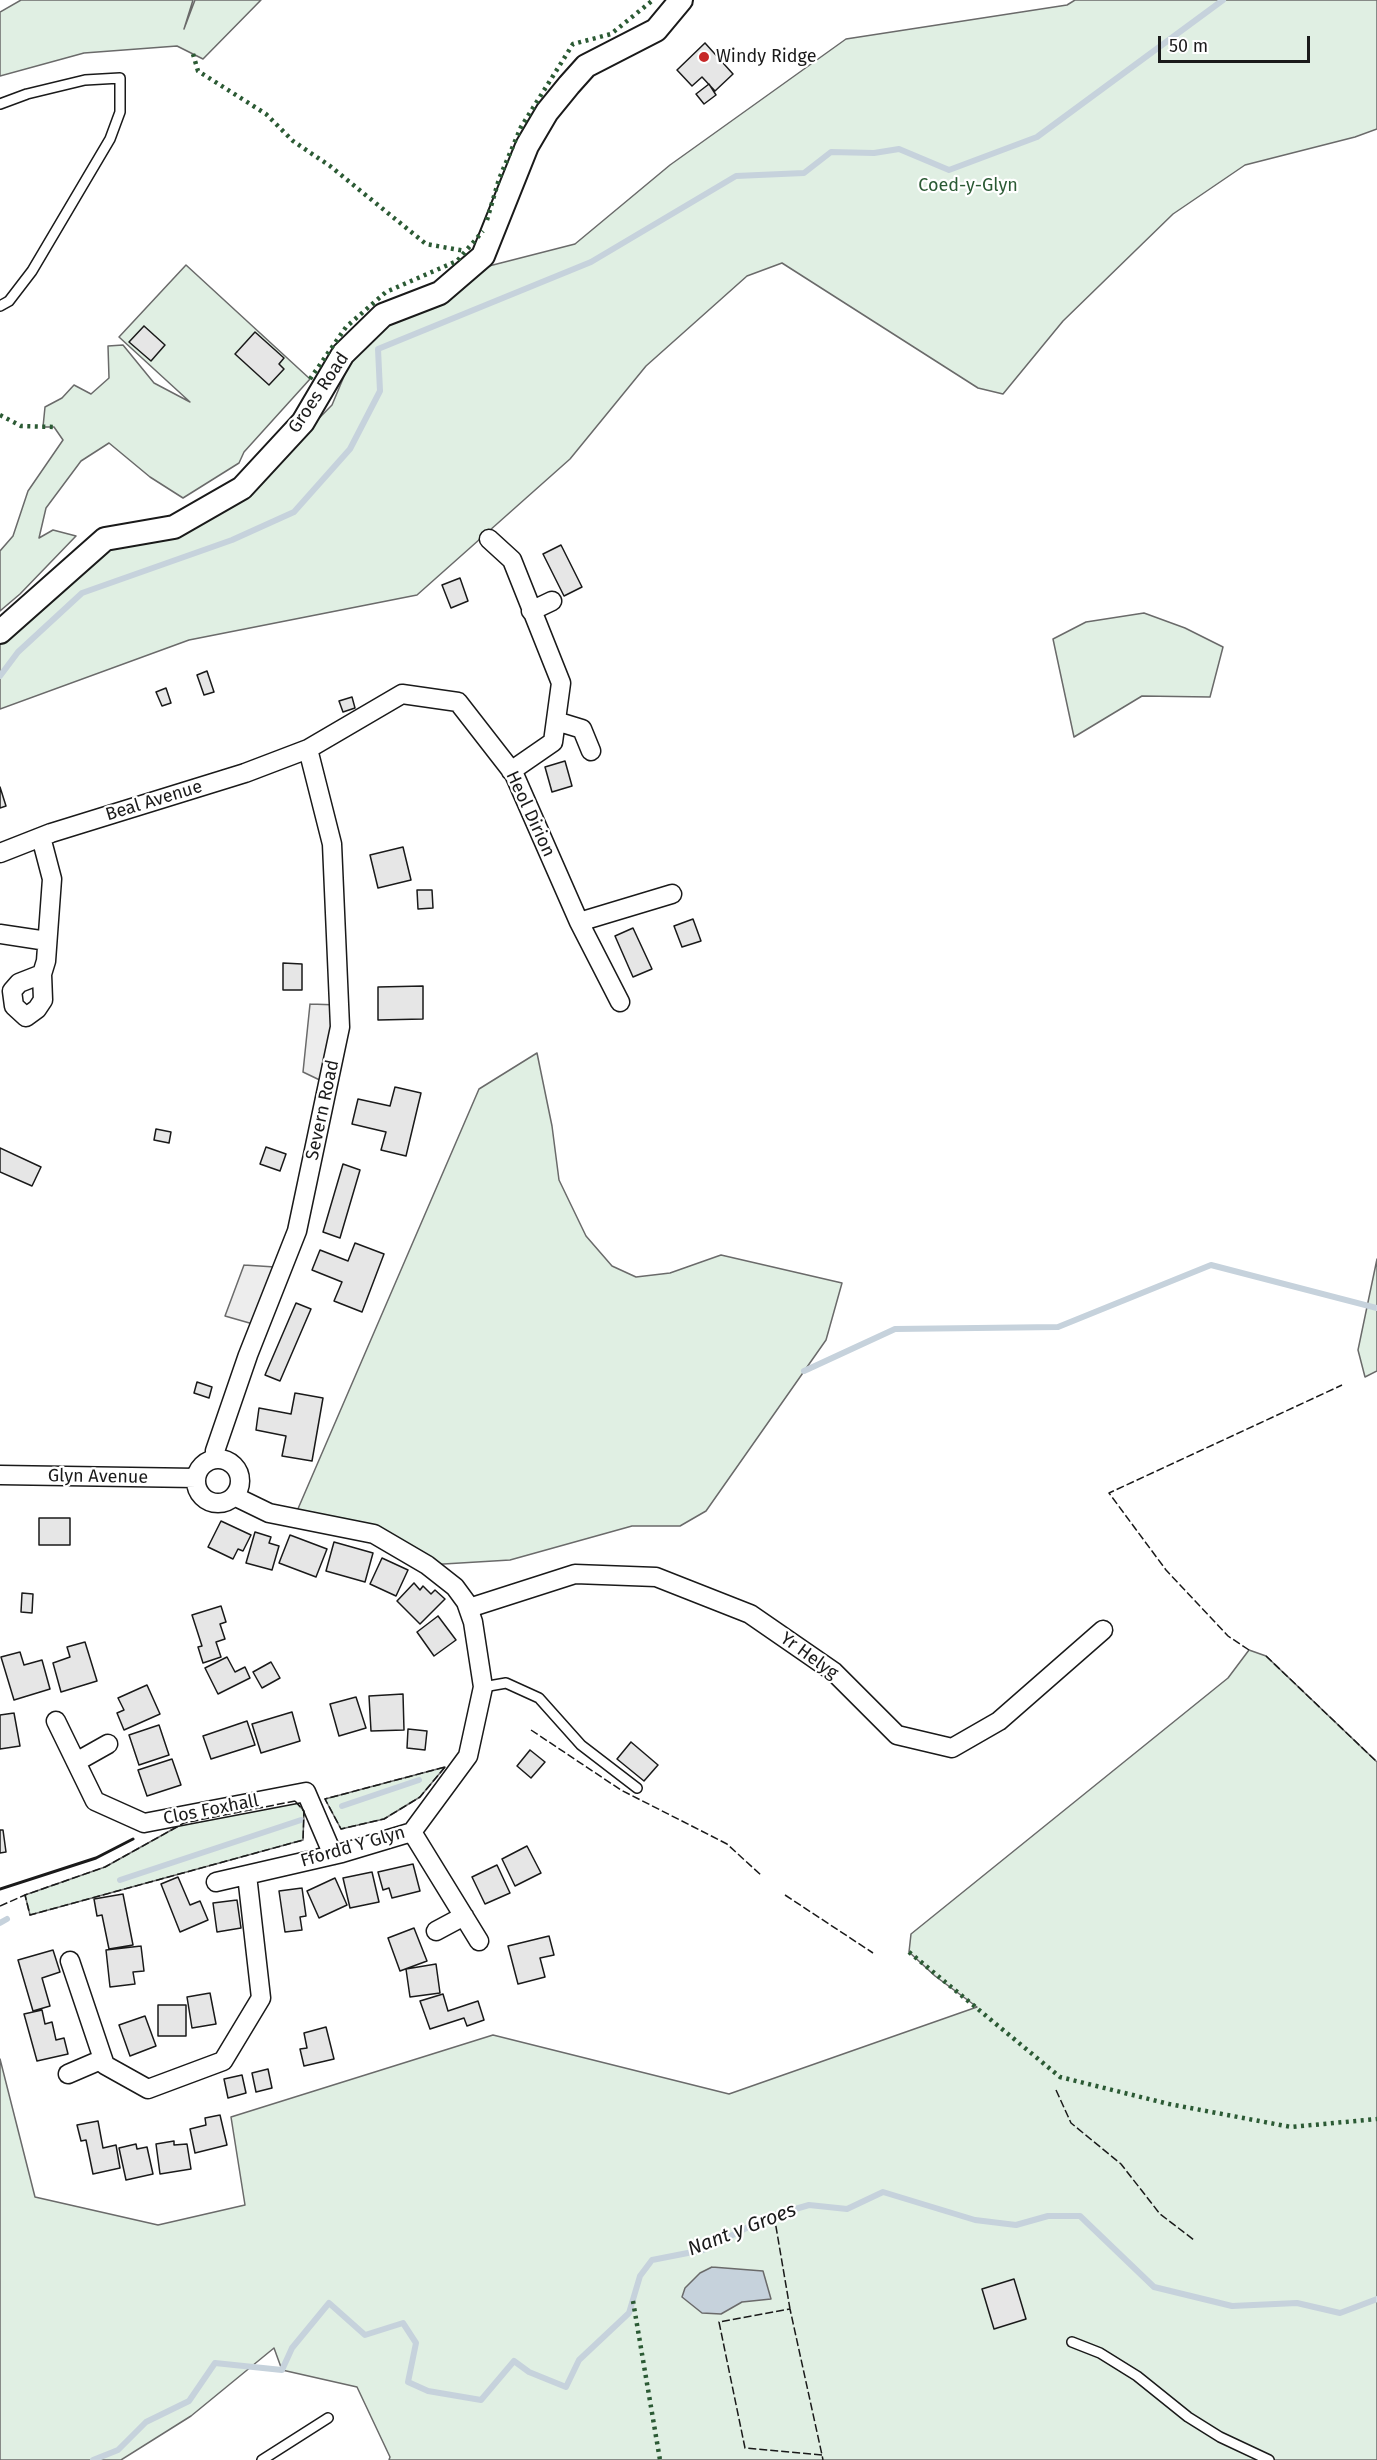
<!DOCTYPE html>
<style>
body{margin:0}
#map{position:relative;width:1377px;height:2460px;overflow:hidden;background:#fff;font-family:"Fira Sans",sans-serif}
canvas{display:block}
.scale{position:absolute;left:1158px;top:36px;width:152px;height:27px;box-sizing:border-box;border:3px solid #1a1a1a;border-top:0;padding-left:8px;font-size:18px;line-height:21px;white-space:nowrap;color:#1a1a1a;-webkit-text-stroke:4px #fff;paint-order:stroke}
</style>
<div id="map">
<canvas width="1377" height="2460"></canvas>
<div class="scale">50 m</div>
</div>
<script>
const ctx = document.querySelector('canvas').getContext('2d');
ctx.lineJoin = 'round';
function fill(path, color) { ctx.fillStyle = color; ctx.fill(path, 'evenodd'); }
const poly = rows => new Path2D(rows.map(r => 'M' + r).join(''));
function stroke(path, color, width, dash) { ctx.strokeStyle = color; ctx.lineWidth = width; ctx.lineCap = dash ? 'butt' : 'round'; ctx.setLineDash(dash || []); ctx.stroke(path); }
function drawText(font, color, halo, rows, align = 'center') {
  ctx.font = font + ' "Fira Sans",sans-serif'; ctx.lineWidth = 4.5; ctx.setLineDash([]); ctx.textBaseline = 'middle'; ctx.strokeStyle = halo; ctx.fillStyle = color; for (const [text, x, y, turn = 0] of rows) {
    ctx.save(); ctx.translate(x, y); ctx.rotate((+turn || 0) * Math.PI / 180); ctx.textAlign = isNaN(turn) ? turn : align; if (halo) ctx.strokeText(text, 0, 0); ctx.fillText(text, 0, 0); ctx.restore();
  }
}
const green = poly([
 [21,0,193,0,184,29,195,0,261,0,203,59,177,46,84,53,0,76,0,12,21,0],
 [1075,0,1377,0,1377,129,1355,137,1245,165,1173,214,1063,321,1003,394,978,388,782,263,747,276,646,366,570,459,417,595,189,640,0,709,0,643,106,549,172,535,282,456,332,405,350,362,386,324,440,302,489,266,575,244,670,165,846,39,1067,5,1075,0],
 [186,265,310,379,244,452,239,463,183,498,150,477,109,443,81,461,46,508,39,538,53,530,76,536,20,594,0,611,0,551,13,536,28,491,63,440,54,427,43,427,45,407,62,398,74,385,91,394,109,378,108,346,123,345,154,383,190,402,119,337,186,265],
 [1144,613,1185,628,1223,647,1210,697,1142,696,1074,737,1053,639,1086,622,1144,613],
 [537,1053,552,1126,559,1180,586,1236,612,1266,636,1277,670,1273,721,1255,842,1283,826,1340,706,1511,680,1526,632,1526,510,1560,427,1565,374,1534,294,1518,479,1089,537,1053],
 [1377,1259,1377,1371,1365,1377,1358,1350,1377,1259],
 [1249,1650,1266,1656,1377,1762,1377,2460,389,2460,390,2457,357,2387,282,2370,274,2348,191,2416,121,2460,0,2460,0,2059,35,2197,158,2225,245,2205,231,2117,493,2035,729,2094,977,2007,935,1976,909,1952,911,1934,1228,1678,1249,1650],
 [445,1767,420,1797,384,1819,341,1829,325,1799,445,1767],
 [295,1801,304,1811,303,1840,30,1915,25,1895,105,1867,184,1823,295,1801]
]);
fill(green, '#e0efe3');
stroke(green, '#6a6a6a', 1.5);
const parking = poly([
 [310,1004,339,1005,328,1084,303,1072,310,1004],
 [244,1265,275,1267,260,1326,225,1316,244,1265]
]);
fill(parking, '#ededed');
stroke(parking, '#6a6a6a', 1.5);
const water = poly([
 [712,2267,763,2271,771,2299,742,2302,721,2314,702,2313,682,2297,685,2288,700,2273,712,2267]
]);
fill(water, '#c6d2dc');
stroke(water, '#6a6a6a', 1.5);
stroke(poly([
 [0,676,18,652,82,593,232,540,294,512,350,449,380,391,378,349,591,262,736,176,804,173,831,152,874,153,899,149,949,170,1037,137,1223,0],
 [804,1371,895,1329,1058,1327,1211,1265,1377,1308],
 [342,1806,419,1780],
 [120,1880,301,1820],
 [0,1923,7,1919],
 [93,2460,118,2450,146,2422,189,2401,215,2363,282,2370,292,2348,329,2303,365,2335,403,2323,416,2343,408,2382,428,2391,481,2400,514,2361,529,2372,566,2387,579,2360,629,2313,640,2276,652,2260,703,2250,768,2217,809,2205,847,2209,883,2192,975,2220,1016,2225,1048,2216,1080,2216,1154,2287,1232,2306,1297,2303,1340,2313,1377,2299]
]), '#c6d2dc', 6);
const building = poly([
 [705,43,733,74,715,91,702,77,692,86,677,70,705,43],
 [709,84,716,95,704,104,696,94,709,84],
 [144,326,165,345,151,361,129,342,144,326],
 [255,332,284,358,279,364,284,369,269,385,235,354,255,332],
 [561,545,582,587,564,596,543,554,561,545],
 [460,578,468,601,451,608,442,585,460,578],
 [207,671,214,692,204,695,197,675,207,671],
 [166,688,171,703,162,706,156,692,166,688],
 [352,697,355,708,343,712,339,701,352,697],
 [565,761,572,786,552,792,545,767,565,761],
 [0,787,6,806,0,808,0,787],
 [403,847,411,880,378,888,370,855,403,847],
 [417,890,432,890,433,908,418,909,417,890],
 [693,919,701,941,682,947,674,926,693,919],
 [633,928,652,969,633,977,615,936,633,928],
 [283,963,302,964,302,990,283,990,283,963],
 [423,986,423,1019,378,1020,378,987,423,986],
 [395,1087,421,1093,406,1156,381,1150,386,1132,352,1124,358,1099,390,1106,395,1087],
 [156,1129,171,1132,169,1143,154,1140,156,1129],
 [266,1147,286,1154,280,1171,260,1164,266,1147],
 [0,1148,41,1167,32,1186,0,1172,0,1148],
 [343,1164,360,1170,340,1238,323,1232,343,1164],
 [355,1243,384,1254,362,1312,334,1301,342,1282,312,1270,320,1250,348,1261,355,1243],
 [296,1303,311,1309,280,1381,265,1375,296,1303],
 [197,1382,212,1387,209,1398,194,1393,197,1382],
 [295,1393,323,1398,312,1461,282,1456,286,1436,256,1430,259,1408,291,1414,295,1393],
 [39,1518,70,1518,70,1545,39,1545,39,1518],
 [221,1521,251,1535,243,1551,238,1549,233,1559,208,1547,221,1521],
 [255,1532,271,1537,269,1543,279,1546,272,1570,246,1563,255,1532],
 [290,1535,327,1549,316,1577,279,1563,290,1535],
 [334,1542,373,1553,365,1582,326,1571,334,1542],
 [382,1558,408,1570,396,1596,370,1584,382,1558],
 [414,1583,420,1590,423,1586,431,1594,435,1590,445,1599,420,1624,397,1601,414,1583],
 [22,1593,33,1594,32,1613,21,1612,22,1593],
 [221,1606,226,1622,220,1624,225,1639,216,1642,221,1657,203,1663,198,1647,202,1646,192,1615,221,1606],
 [438,1616,456,1640,434,1656,417,1632,438,1616],
 [85,1642,97,1681,61,1692,53,1663,70,1657,67,1647,85,1642],
 [20,1652,24,1665,42,1660,50,1689,14,1700,1,1657,20,1652],
 [227,1657,235,1672,245,1667,250,1678,218,1694,205,1668,227,1657],
 [271,1662,280,1678,262,1688,253,1672,271,1662],
 [147,1685,160,1714,124,1730,117,1713,124,1710,118,1698,147,1685],
 [403,1694,404,1730,371,1731,369,1696,403,1694],
 [356,1697,366,1728,339,1736,330,1704,356,1697],
 [292,1712,300,1741,261,1753,252,1724,292,1712],
 [14,1713,20,1746,0,1749,0,1715,14,1713],
 [247,1721,255,1745,211,1759,203,1736,247,1721],
 [159,1725,169,1755,139,1765,129,1735,159,1725],
 [408,1729,427,1731,425,1750,407,1748,408,1729],
 [631,1742,658,1765,644,1781,617,1759,631,1742],
 [530,1750,545,1762,531,1778,517,1766,530,1750],
 [172,1759,181,1785,147,1796,138,1770,172,1759],
 [0,1830,3,1830,6,1852,0,1853,0,1830],
 [527,1846,541,1873,515,1886,502,1859,527,1846],
 [413,1864,420,1891,392,1898,389,1888,383,1890,378,1872,413,1864],
 [497,1865,510,1893,485,1904,472,1877,497,1865],
 [372,1872,379,1902,350,1908,343,1878,372,1872],
 [178,1877,190,1905,200,1901,208,1920,180,1932,161,1884,178,1877],
 [335,1878,347,1905,319,1918,307,1891,335,1878],
 [302,1888,306,1916,300,1917,302,1930,285,1932,279,1891,302,1888],
 [123,1894,133,1945,109,1949,102,1915,97,1916,94,1899,123,1894],
 [237,1900,241,1928,217,1932,213,1903,237,1900],
 [414,1928,427,1961,400,1971,388,1938,414,1928],
 [549,1936,554,1955,540,1958,545,1977,518,1984,508,1946,549,1936],
 [141,1946,144,1971,133,1972,135,1984,110,1987,106,1950,141,1946],
 [53,1950,60,1972,42,1978,50,2006,33,2011,18,1960,53,1950],
 [436,1964,440,1993,410,1997,406,1969,436,1964],
 [210,1993,216,2024,192,2028,187,1997,210,1993],
 [443,1994,448,2011,478,2001,484,2020,467,2026,464,2018,430,2029,420,2001,443,1994],
 [158,2005,186,2005,186,2036,158,2036,158,2005],
 [42,2010,45,2024,52,2022,56,2040,64,2038,68,2054,37,2061,24,2014,42,2010],
 [145,2016,156,2046,130,2056,119,2025,145,2016],
 [326,2027,334,2059,304,2066,300,2049,307,2048,304,2033,326,2027],
 [268,2069,272,2088,256,2092,252,2073,268,2069],
 [242,2075,246,2093,228,2098,224,2079,242,2075],
 [220,2115,227,2145,195,2153,190,2129,206,2125,205,2118,220,2115],
 [98,2121,103,2148,116,2145,120,2168,93,2174,86,2140,81,2141,77,2125,98,2121],
 [174,2141,174,2145,187,2144,191,2169,160,2174,156,2144,174,2141],
 [136,2144,137,2149,147,2147,153,2174,126,2180,119,2148,136,2144],
 [1014,2279,1026,2319,994,2329,982,2289,1014,2279]
]);
fill(building, '#e6e6e6');
stroke(building, '#1a1a1a', 1.5);
const service = poly([
 [0,104,27,94,85,80,120,78,120,112,110,139,32,271,9,301,0,306],
 [483,1687,506,1683,539,1698,581,1745,637,1788],
 [1072,2342,1100,2353,1137,2376,1188,2417,1220,2437,1269,2460],
 [262,2460,328,2418]
]);
const minor = poly([
 [489,539,512,560,561,683,553,742,511,771],
 [531,611,552,601],
 [556,721,582,729,591,751],
 [41,837,52,879,46,961,42,974],
 [0,853,51,833,245,773,308,749,402,694,458,702,514,774,579,922,620,1002],
 [579,922,672,894],
 [0,934,47,941],
 [42,974,43,1000,37,1009,26,1017,14,1006,12,991,19,983,42,974],
 [218,1459,215,1451,248,1355,297,1231,340,1027,332,844,308,749],
 '196 1481a22 22 0 1 1 44 0a22 22 0 1 1-44 0Z',
 [0,1475,196,1478],
 [469,1608,575,1574,656,1577,750,1614,834,1672,897,1735,952,1748,999,1721,1103,1630],
 [56,1721,95,1801,144,1823,306,1792,333,1855],
 [76,1762,108,1744],
 [412,1832,479,1941],
 [216,1882,342,1853,412,1832,468,1756,483,1687,473,1622,466,1602,455,1587,427,1565,374,1534,269,1513,234,1496],
 [436,1931,464,1916],
 [70,1961,105,2065,148,2089,223,2061,261,1998,247,1875],
 [68,2074,103,2059]
]);
const tertiary = poly([
 [0,632,105,539,174,527,242,488,303,422,343,354,383,315,440,293,483,256,527,146,547,112,569,85,586,66,656,30,681,0]
]);
stroke(service, '#1a1a1a', 12);
stroke(minor, '#1a1a1a', 21);
stroke(tertiary, '#1a1a1a', 26);
stroke(service, '#fff', 9);
stroke(minor, '#fff', 18);
stroke(tertiary, '#fff', 22);
stroke(poly([
 [193,54,198,71,266,114,293,141,330,166,426,244,465,251],
 [487,220,499,179,521,127,573,44,611,34,653,0],
 [310,379,346,327,386,292,457,261,483,231],
 [0,415,21,426,54,427],
 [909,1952,1060,2077,1169,2104,1291,2127,1377,2119],
 [633,2301,660,2460]
]), '#2b5a34', 4.5, [3, 4.5]);
stroke(poly([
 [1249,1650,1228,1636,1166,1570,1109,1493,1342,1385],
 [1266,1656,1377,1762],
 [531,1730,621,1790,727,1844,762,1876],
 [445,1767,420,1797,384,1819,341,1829,325,1799,445,1767],
 [295,1801,304,1811,303,1840,30,1915,25,1895,105,1867,184,1823,295,1801],
 [785,1895,873,1953],
 [0,1906,25,1895],
 [1056,2090,1071,2123,1121,2164,1160,2214,1194,2240],
 [774,2215,790,2309],
 [822,2455,745,2448,719,2322,790,2309,822,2455,823,2460]
]), '#1a1a1a', 1.5, [8, 3]);
stroke(poly([
 [0,1889,96,1858,133,1839]
]), '#1a1a1a', 3);
for (const [x, y, r, color] of [
 [704,57,6,"#c62828"]
]) { const dot = new Path2D(); dot.arc(x, y, r, 0, 2 * Math.PI); ctx.fillStyle = color; ctx.fill(dot); stroke(dot, '#fff', 2); }
drawText('18px', '#1a1a1a', '#fff', [
 ["Windy Ridge",716,57]
], 'left');
drawText('18px', '#2b5a34', '#fff', [
 ["Coed-y-Glyn",968,186]
]);
drawText('18px', '#1a1a1a', '#fff', [
 ["Groes Road",319,393,-56],
 ["Beal Avenue",154,801,-17],
 ["Heol Dirion",530,814,65],
 ["Severn Road",323,1110,-78],
 ["Glyn Avenue",98,1477,1],
 ["Yr Helyg",809,1656,36],
 ["Clos Foxhall",211,1810,-11],
 ["Ffordd Y Glyn",353,1847,-16]
]);
drawText('italic 20px', '#1a1a1a', '#fff', [
 ["Nant y Groes",742,2230,-21]
]);
</script>
